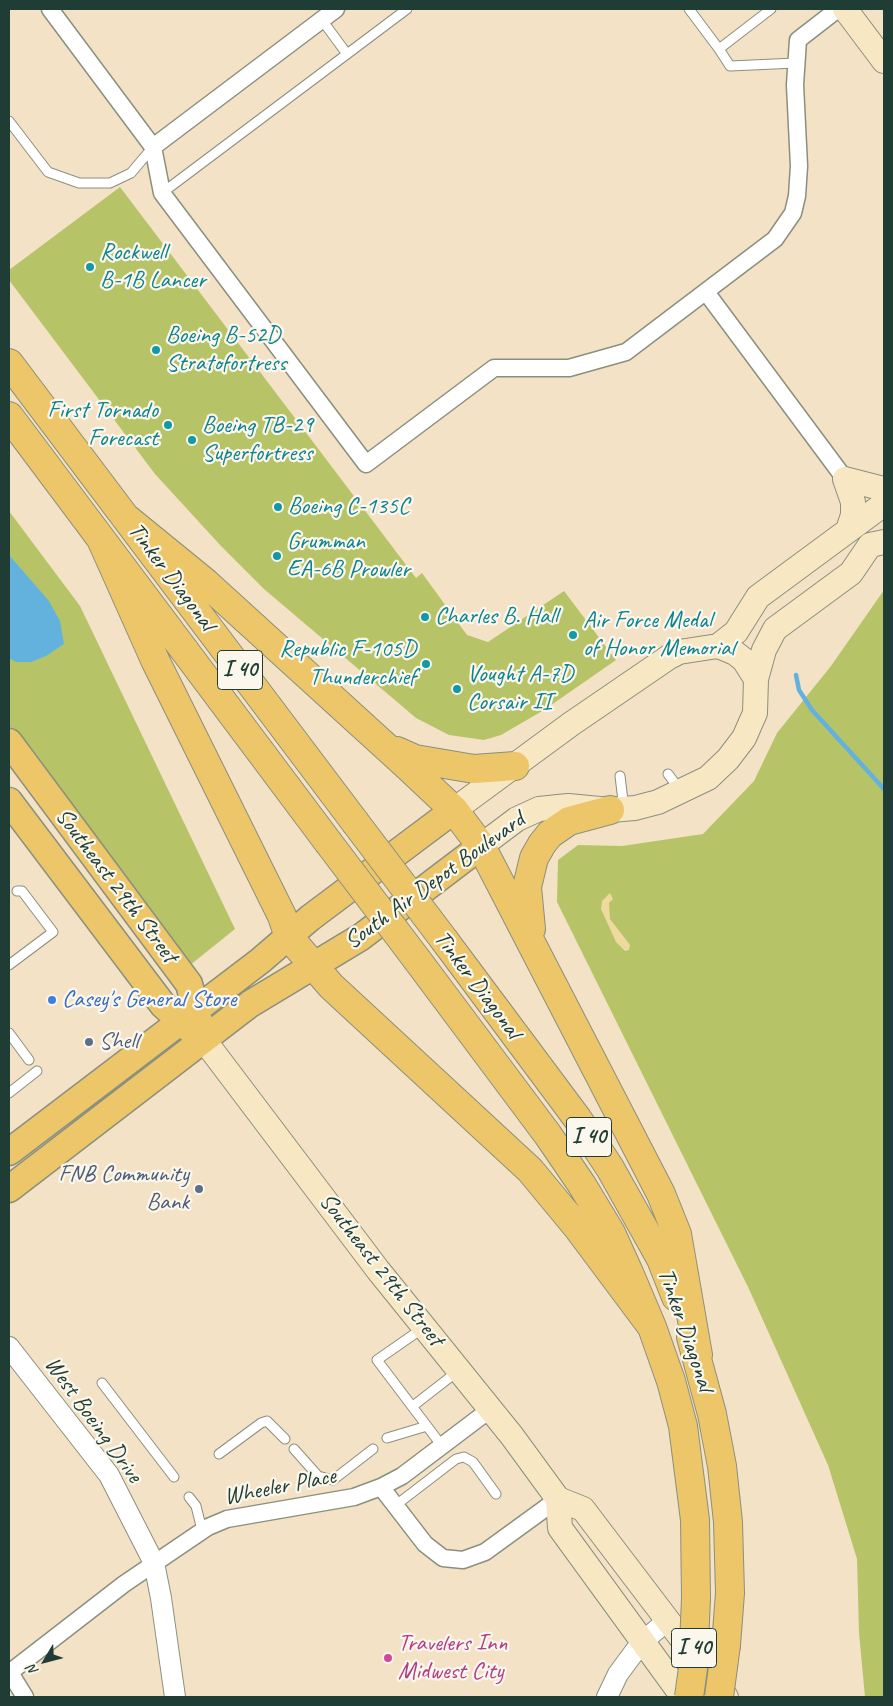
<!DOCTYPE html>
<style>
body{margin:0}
#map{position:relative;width:893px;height:1706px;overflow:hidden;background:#f4e2c7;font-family:Caveat,sans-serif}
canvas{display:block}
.frame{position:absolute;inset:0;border:10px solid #1f3d34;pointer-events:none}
.north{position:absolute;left:20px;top:1636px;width:50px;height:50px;-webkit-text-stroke:4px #fbf7ec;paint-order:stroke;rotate:233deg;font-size:14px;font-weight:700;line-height:20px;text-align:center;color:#1f3d34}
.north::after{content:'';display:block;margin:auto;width:18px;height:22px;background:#1f3d34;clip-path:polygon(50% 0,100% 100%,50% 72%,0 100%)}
</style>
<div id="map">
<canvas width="893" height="1706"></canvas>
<div class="frame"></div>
<div class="north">N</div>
</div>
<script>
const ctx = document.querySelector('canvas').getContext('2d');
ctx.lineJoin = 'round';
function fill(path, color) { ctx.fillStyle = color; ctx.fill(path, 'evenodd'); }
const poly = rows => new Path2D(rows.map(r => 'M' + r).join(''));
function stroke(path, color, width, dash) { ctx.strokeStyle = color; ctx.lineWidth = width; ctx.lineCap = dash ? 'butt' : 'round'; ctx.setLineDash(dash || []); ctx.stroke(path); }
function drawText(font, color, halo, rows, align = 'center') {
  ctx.font = font + ' Caveat,sans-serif'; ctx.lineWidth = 4.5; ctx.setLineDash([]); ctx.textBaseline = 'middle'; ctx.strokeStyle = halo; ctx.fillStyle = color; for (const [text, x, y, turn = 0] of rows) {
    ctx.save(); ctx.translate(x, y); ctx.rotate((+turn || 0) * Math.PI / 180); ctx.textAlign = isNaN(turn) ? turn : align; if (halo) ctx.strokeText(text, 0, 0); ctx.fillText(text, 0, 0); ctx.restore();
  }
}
fill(poly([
 [120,187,416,578,422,573,467,635,488,642,564,591,616,660,544,710,501,735,484,740,449,735,416,718,264,589,221,546,155,474,9,280,9,270],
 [9,511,80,606,235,929,184,970,9,737],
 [884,590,884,1697,865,1697,859,1633,857,1559,828,1465,749,1289,557,902,558,860,578,845,622,846,703,834,754,781,777,733,831,666]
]), '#b6c467');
fill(poly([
 [610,893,613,899,609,903,610,919,630,945,629,950,625,951,616,942,601,909,602,901]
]), '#eeda9e');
fill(poly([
 [9,555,49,601,60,621,64,644,46,656,31,662,16,662,9,658]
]), '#63b2dd');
stroke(poly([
 [796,675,799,690,812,710,884,789]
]), '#63b2dd', 4.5);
const service = poly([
 [689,9,719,49,771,9],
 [322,20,347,54],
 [719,49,730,66,796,63],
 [9,121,48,172,79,183,110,183,131,173,153,147],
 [162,193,407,9],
 [668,774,680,790],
 [620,776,624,809],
 [9,965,53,932,22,891,17,891],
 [9,1033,29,1060],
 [9,1093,37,1071],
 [423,1328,377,1360,442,1446],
 [102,1383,174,1477],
 [413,1406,458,1371],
 [387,1438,427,1426],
 [294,1449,318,1476,333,1480,373,1449],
 [219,1454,261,1423,267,1421,285,1439],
 [189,1497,196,1506,202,1530],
 [396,1505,456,1459,464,1457,473,1462,496,1494]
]);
const minor = poly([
 [50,9,153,147,336,9],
 [153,147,162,193,366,464,494,368,569,368,626,352,775,239,793,213,797,196,799,166,795,85,798,40,838,9],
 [706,292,845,479],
 [381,1487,425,1544,443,1558,463,1560,485,1552,558,1499],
 [9,1671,25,1697],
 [9,1673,124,1584,208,1527,227,1519,354,1497,381,1487,402,1476,492,1408]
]);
const tertiary = poly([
 [9,1347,109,1475,154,1563,161,1598,175,1697],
 [607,1697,618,1674,641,1643,668,1620]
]);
const secondary = poly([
 [845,9,884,61],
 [845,479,853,502,853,515,848,530],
 [845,479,884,489],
 [718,646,735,653,744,660,756,679],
 [454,810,571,724,669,657,679,652,718,646,736,632,758,597,884,504],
 [481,846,517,819,539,809,568,806,610,810,635,808,658,802,708,778,728,759,744,738,755,713,756,679,764,650,775,629,851,573,870,545,884,542],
 [204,1040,378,1270,512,1436,558,1499,560,1528,683,1697],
 [558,1499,583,1509,726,1697]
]);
const primary = poly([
 [9,742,189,984,200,1025],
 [9,801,163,1005,193,1032],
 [9,1152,260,961,310,918,454,810],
 [9,1189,250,1004,361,937,481,846]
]);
const motorway = poly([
 [9,363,355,822],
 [9,416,328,842],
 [125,517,206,583,406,765,454,810,481,846,661,1194,677,1234,698,1355],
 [101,539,155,660,282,916,289,937,331,986,530,1170,578,1228,652,1327],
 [397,751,415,759,474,769,515,766],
 [531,929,527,887,534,858,542,844,550,834,569,821,610,810],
 [445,941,577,1118,610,1168,661,1259,676,1297],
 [418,961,548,1135,582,1185,611,1233,630,1275,652,1327,671,1381,683,1426,695,1520,696,1598],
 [691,1337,712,1414,722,1466,728,1522,730,1593,726,1645]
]);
stroke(service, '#8a907e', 11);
stroke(minor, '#8a907e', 19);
stroke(tertiary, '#8a907e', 22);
stroke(secondary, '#8a907e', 26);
stroke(primary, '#8a907e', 29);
stroke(motorway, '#8a907e', 30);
stroke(service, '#fff', 9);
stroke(minor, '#fff', 16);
stroke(tertiary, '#fff', 20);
stroke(secondary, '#f7e8c3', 24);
stroke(primary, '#ecc669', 26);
stroke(motorway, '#ecc669', 28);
const motorwayBridge = poly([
 [355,822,445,941],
 [328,842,418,961],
 [689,1697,693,1668,696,1598],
 [719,1697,726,1645]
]);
stroke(motorwayBridge, '#8a907e', 30, []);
stroke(motorwayBridge, '#ecc669', 28);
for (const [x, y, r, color] of [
 [90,267,5,"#0f9aa8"],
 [156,350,5,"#0f9aa8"],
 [168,425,5,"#0f9aa8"],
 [192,440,5,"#0f9aa8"],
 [278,507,5,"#0f9aa8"],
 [277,556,5,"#0f9aa8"],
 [425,617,5,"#0f9aa8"],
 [573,635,5,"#0f9aa8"],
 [426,664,5,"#0f9aa8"],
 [457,689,5,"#0f9aa8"],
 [52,1000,5,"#3f7fe0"],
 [89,1042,5,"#5c6f8a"],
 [199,1189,5,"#5c6f8a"],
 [388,1658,5,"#d1479c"]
]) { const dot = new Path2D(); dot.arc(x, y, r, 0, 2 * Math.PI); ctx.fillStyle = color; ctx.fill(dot); stroke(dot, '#fbf7ec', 2); }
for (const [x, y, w] of [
 [240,670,45],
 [589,1137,45],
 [694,1648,45]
]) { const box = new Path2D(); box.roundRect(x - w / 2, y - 19.5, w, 39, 4); ctx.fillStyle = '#fbf7ec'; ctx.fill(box); stroke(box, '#1f3d34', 1); }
drawText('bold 22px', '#1f3d34', null, [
 ["I 40",240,670],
 ["I 40",589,1137],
 ["I 40",694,1648]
]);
drawText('24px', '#0d838f', '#fbf7ec', [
 ["Rockwell",100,253],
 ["B-1B Lancer",100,281],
 ["Boeing B-52D",166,336],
 ["Stratofortress",166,364],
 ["First Tornado",158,411,"right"],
 ["Forecast",158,439,"right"],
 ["Boeing TB-29",202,426],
 ["Superfortress",202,454],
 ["Boeing C-135C",288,507],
 ["Grumman",287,542],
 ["EA-6B Prowler",287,570],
 ["Charles B. Hall",435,617],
 ["Air Force Medal",583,621],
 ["of Honor Memorial",583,649],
 ["Republic F-105D",416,650,"right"],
 ["Thunderchief",416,678,"right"],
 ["Vought A-7D",467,675],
 ["Corsair II",467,703]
], 'left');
drawText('24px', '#1f3d34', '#fbf7ec', [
 ["Tinker Diagonal",171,577,53],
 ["South Air Depot Boulevard",435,881,-36],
 ["Southeast 29th Street",116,886,53],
 ["Tinker Diagonal",477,985,53],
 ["Southeast 29th Street",381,1270,52],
 ["Tinker Diagonal",685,1330,71],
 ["West Boeing Drive",93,1420,54],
 ["Wheeler Place",280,1487,-11]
]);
drawText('24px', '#366cbe', '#fbf7ec', [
 ["Casey's General Store",62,1000]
], 'left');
drawText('24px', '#4e5e75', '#fbf7ec', [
 ["Shell",99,1042],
 ["FNB Community",189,1175,"right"],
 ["Bank",189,1203,"right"]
], 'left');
drawText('24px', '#b23c85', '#fbf7ec', [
 ["Travelers Inn",398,1644],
 ["Midwest City",398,1672]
], 'left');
</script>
